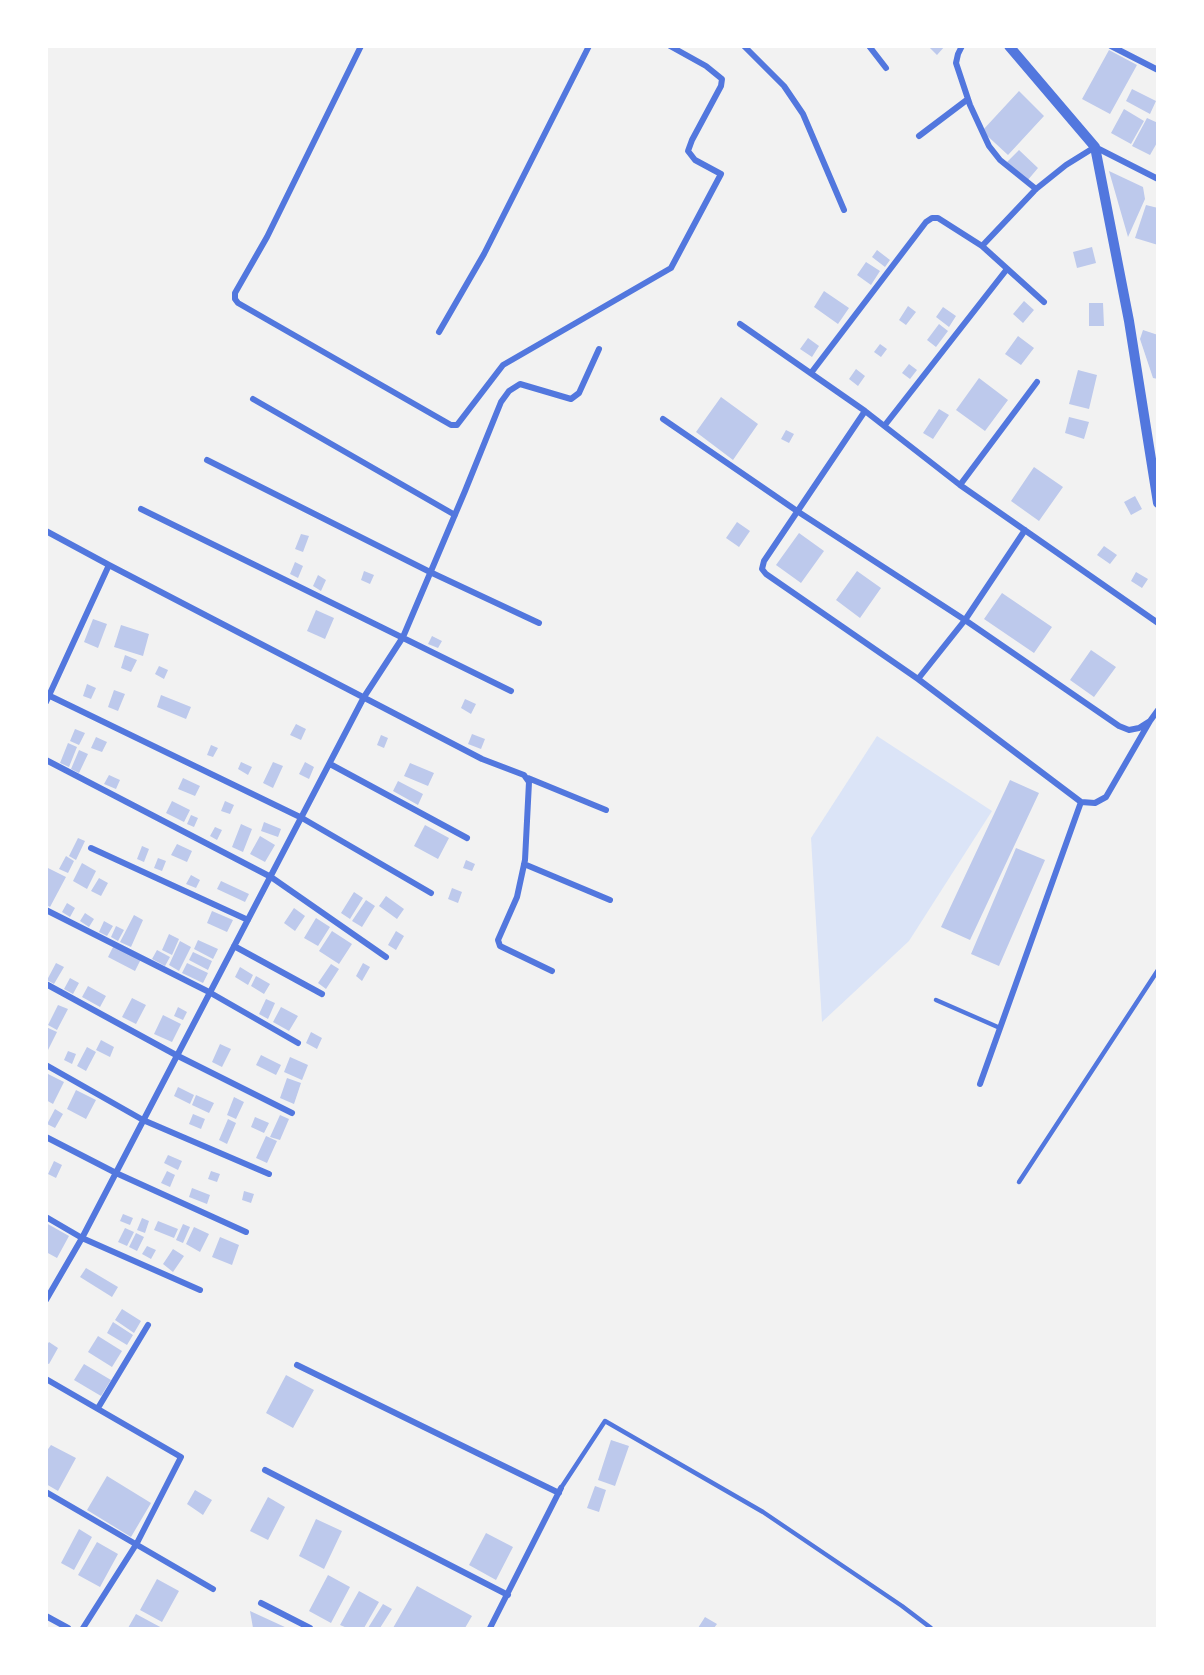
<!DOCTYPE html>
<style>
body{margin:0}
#map{position:relative;width:1204px;height:1675px;overflow:hidden;background:#f2f2f2;font-family:Georgia,serif}
canvas{display:block}
.frame{position:absolute;inset:0;border:48px solid #fff;pointer-events:none}
</style>
<div id="map">
<canvas width="1204" height="1675"></canvas>
<div class="frame"></div>
</div>
<script>
const ctx = document.querySelector('canvas').getContext('2d');
ctx.lineJoin = 'round';
function fill(path, color) { ctx.fillStyle = color; ctx.fill(path, 'evenodd'); }
const poly = rows => new Path2D(rows.map(r => 'M' + r).join(''));
function stroke(path, color, width, dash) { ctx.strokeStyle = color; ctx.lineWidth = width; ctx.lineCap = dash ? 'butt' : 'round'; ctx.setLineDash(dash || []); ctx.stroke(path); }
fill(poly([
 [877,736,992,811,909,941,822,1022,811,838]
]), '#dbe4f7');
fill(poly([
 [928,46,945,46,937,55],
 [1109,50,1137,65,1110,114,1082,99],
 [1132,89,1156,101,1150,114,1126,101],
 [1019,91,1044,116,1008,155,982,131],
 [1124,109,1144,121,1131,144,1111,133],
 [1147,118,1158,123,1158,141,1150,155,1132,146],
 [1019,150,1038,168,1027,181,1007,162],
 [1109,171,1143,187,1145,199,1128,237],
 [1146,205,1158,208,1158,245,1135,238],
 [1092,247,1096,263,1077,268,1073,252],
 [877,250,890,260,885,267,872,257],
 [866,262,880,271,871,285,857,275],
 [824,291,849,308,838,324,814,307],
 [1024,301,1034,310,1023,323,1013,314],
 [1089,303,1103,303,1104,326,1089,326],
 [908,306,916,312,906,325,899,320],
 [943,307,956,316,949,327,936,317],
 [939,324,948,331,936,347,927,340],
 [1143,330,1158,335,1158,379,1153,378,1140,339],
 [1018,336,1034,348,1021,365,1005,354],
 [808,338,819,346,812,357,800,349],
 [880,344,887,349,881,357,874,352],
 [909,364,917,370,910,379,902,373],
 [856,369,865,376,858,386,849,379],
 [1078,370,1097,375,1089,409,1069,404],
 [979,378,1008,400,985,431,956,410],
 [721,397,758,424,733,460,696,432],
 [939,409,949,415,933,439,923,433],
 [1069,417,1089,422,1084,439,1065,433],
 [786,430,794,434,789,443,781,439],
 [1034,467,1063,487,1039,521,1011,501],
 [1135,496,1142,509,1131,515,1124,502],
 [737,522,750,531,739,547,726,538],
 [799,533,824,551,801,583,776,565],
 [301,534,309,536,303,552,295,549],
 [1104,546,1117,555,1110,564,1097,555],
 [295,562,303,566,298,578,290,574],
 [364,571,374,575,370,584,361,580],
 [857,571,881,588,860,618,836,600],
 [1136,572,1148,579,1142,588,1131,581],
 [318,575,326,580,321,591,313,586],
 [1002,593,1052,627,1034,653,984,619],
 [316,610,334,618,325,639,307,631],
 [93,619,107,624,98,648,84,642],
 [121,625,149,634,143,656,114,647],
 [432,636,442,641,438,648,428,644],
 [1091,650,1116,667,1094,697,1070,680],
 [125,655,137,660,131,672,121,668],
 [159,666,168,670,164,679,155,674],
 [87,684,96,688,91,699,83,696],
 [114,690,125,694,118,711,108,707],
 [161,695,191,707,186,719,157,707],
 [465,699,476,704,471,714,461,708],
 [296,724,306,729,301,740,290,735],
 [75,729,85,733,79,745,70,741],
 [472,734,485,739,481,749,468,744],
 [381,735,388,738,384,748,377,745],
 [96,737,107,742,102,752,91,748],
 [68,743,77,747,69,767,60,763],
 [211,745,218,748,213,757,207,755],
 [79,750,88,754,79,773,71,769],
 [241,762,252,767,248,775,238,769],
 [273,762,283,766,273,788,263,783],
 [305,762,314,767,309,779,299,774],
 [410,763,434,773,428,786,404,776],
 [109,775,120,780,116,789,104,784],
 [183,778,200,786,195,796,178,789],
 [1010,780,1039,793,970,940,941,927],
 [398,781,423,794,418,805,393,791],
 [172,801,190,810,184,822,166,813],
 [225,801,234,805,230,814,221,811],
 [191,815,198,818,194,827,187,824],
 [264,822,281,829,278,837,261,831],
 [241,824,252,829,243,852,232,847],
 [425,825,449,838,438,859,414,846],
 [215,827,222,830,217,840,210,836],
 [260,836,275,845,265,862,250,854],
 [78,838,85,841,76,860,69,856],
 [177,844,192,851,187,862,171,855],
 [142,846,149,849,144,862,137,859],
 [1016,848,1045,860,999,966,971,954],
 [66,856,74,861,68,873,59,869],
 [158,858,166,861,162,871,154,868],
 [466,860,475,864,472,871,463,868],
 [82,863,96,871,87,889,73,881],
 [46,867,66,877,50,907,46,905],
 [191,875,200,880,196,888,186,884],
 [99,878,108,883,101,896,91,891],
 [221,881,249,894,245,902,217,889],
 [452,888,462,892,458,903,448,899],
 [354,892,363,898,350,919,341,913],
 [386,896,404,909,397,919,379,906],
 [366,900,375,906,362,927,352,921],
 [67,903,75,908,70,917,62,912],
 [294,908,305,916,295,931,284,923],
 [212,911,233,920,227,932,207,923],
 [85,913,94,919,89,927,80,921],
 [134,915,143,920,131,947,120,942],
 [316,918,330,927,318,946,304,938],
 [104,921,113,926,107,936,99,932],
 [116,926,124,930,118,941,111,937],
 [332,931,352,944,339,964,319,951],
 [396,931,404,936,396,950,388,945],
 [169,934,179,939,172,955,162,950],
 [198,940,218,949,213,959,194,949],
 [180,941,191,947,179,971,169,965],
 [114,945,141,959,135,971,108,957],
 [157,950,170,957,165,966,152,959],
 [193,952,212,961,208,970,189,960],
 [56,963,64,967,54,984,47,980],
 [187,963,208,973,203,983,182,973],
 [363,963,370,967,362,981,356,976],
 [331,964,339,969,326,989,318,983],
 [240,967,253,975,248,985,235,977],
 [256,976,270,984,264,994,251,986],
 [70,978,79,983,73,994,64,989],
 [88,986,106,996,100,1007,82,997],
 [132,998,146,1005,136,1024,122,1017],
 [266,999,275,1003,268,1019,259,1014],
 [58,1005,68,1009,57,1030,48,1025],
 [178,1007,187,1012,183,1020,174,1016],
 [281,1007,298,1016,289,1031,273,1022],
 [163,1015,181,1024,172,1042,154,1034],
 [46,1027,57,1032,46,1054],
 [311,1032,322,1038,317,1049,306,1043],
 [101,1040,114,1047,110,1057,96,1050],
 [220,1044,231,1049,222,1067,212,1062],
 [87,1047,96,1052,86,1071,77,1066],
 [68,1051,76,1054,72,1064,64,1060],
 [261,1055,281,1065,276,1075,256,1065],
 [290,1057,308,1065,302,1080,284,1072],
 [46,1073,64,1082,53,1104,46,1100],
 [287,1078,301,1083,294,1104,280,1098],
 [178,1087,194,1095,190,1104,174,1096],
 [76,1090,96,1100,86,1119,67,1109],
 [196,1095,214,1103,209,1113,192,1105],
 [234,1097,244,1102,236,1119,227,1115],
 [55,1109,63,1114,55,1128,47,1124],
 [193,1114,205,1119,201,1129,189,1124],
 [280,1115,289,1119,280,1140,270,1137],
 [255,1117,269,1123,264,1133,251,1127],
 [228,1119,236,1123,227,1144,219,1140],
 [266,1136,277,1141,267,1163,256,1158],
 [168,1155,182,1161,178,1170,164,1163],
 [54,1161,62,1165,56,1178,48,1174],
 [167,1171,175,1175,170,1187,161,1183],
 [211,1171,220,1174,217,1182,208,1179],
 [192,1188,210,1195,207,1204,189,1197],
 [244,1191,254,1194,251,1203,242,1200],
 [123,1214,133,1218,130,1225,120,1221],
 [142,1218,149,1221,145,1233,137,1230],
 [158,1221,178,1229,174,1238,154,1230],
 [46,1223,69,1236,57,1258,46,1252],
 [183,1224,190,1227,183,1243,176,1240],
 [194,1227,209,1234,200,1252,186,1244],
 [125,1228,134,1232,127,1246,118,1242],
 [136,1233,144,1237,137,1251,129,1247],
 [220,1237,239,1245,232,1265,212,1257],
 [147,1246,156,1250,151,1259,142,1254],
 [173,1249,184,1256,173,1272,163,1264],
 [86,1268,118,1287,112,1297,80,1277],
 [122,1309,141,1321,134,1333,115,1320],
 [113,1322,133,1335,127,1345,107,1333],
 [98,1336,122,1351,112,1367,88,1352],
 [49,1342,58,1348,49,1364,46,1363,46,1346],
 [84,1364,111,1380,101,1396,74,1380],
 [286,1375,314,1390,293,1428,266,1413],
 [611,1440,629,1446,615,1486,598,1480],
 [51,1445,76,1458,58,1491,46,1484,46,1452],
 [107,1476,151,1503,131,1537,87,1510],
 [595,1486,606,1490,599,1512,587,1508],
 [195,1490,212,1500,203,1515,187,1504],
 [268,1497,285,1507,268,1540,250,1531],
 [316,1519,342,1531,324,1569,299,1556],
 [79,1529,92,1537,74,1570,61,1563],
 [486,1533,513,1547,496,1580,469,1565],
 [97,1542,118,1554,100,1587,78,1575],
 [328,1575,350,1587,331,1623,309,1611],
 [157,1579,179,1591,162,1622,140,1610],
 [417,1586,472,1616,465,1628,393,1628],
 [359,1591,379,1602,364,1628,347,1628,340,1625],
 [383,1604,392,1609,380,1628,368,1628],
 [250,1611,287,1628,253,1628],
 [136,1614,162,1628,128,1628],
 [705,1617,717,1624,714,1628,698,1628]
]), '#bdc9ec');
stroke(poly([
 [936,1000,1000,1028],
 [1019,1182,1158,970],
 [561,1488,605,1421,763,1512,902,1606,931,1628]
]), '#5277de', 4.5);
stroke(poly([
 [361,46,267,237,235,293,235,299,238,303,451,425,457,425,503,365,671,268,721,174,695,160,688,151,692,140,721,86,722,79,706,66,670,46],
 [744,46,784,86,803,114,844,210],
 [869,46,886,68],
 [962,46,958,54,956,63,970,105,989,146,1000,160,1036,189],
 [1111,46,1158,70],
 [919,136,968,99],
 [1044,302,982,246,1036,189,1066,165,1095,147,1158,179],
 [740,324,865,411,960,485,1158,623],
 [439,332,484,254,589,46],
 [811,373,926,222,932,218,938,218,982,246],
 [253,399,455,515],
 [865,411,764,561,762,569,766,574,918,679,1081,802,1095,803,1106,797,1150,721],
 [663,419,797,511,965,620,1119,726,1129,730,1139,728,1150,721,1158,710],
 [885,425,1007,269],
 [207,460,430,572,539,623],
 [960,485,1037,382],
 [141,509,511,691],
 [46,531,109,565],
 [918,679,965,620,1025,530],
 [48,695,302,818,431,893],
 [46,702,109,565,482,759,524,775,529,782,525,860,517,897,498,940,500,946,552,971],
 [46,760,271,877,386,957],
 [330,764,467,838],
 [528,778,606,810],
 [91,848,248,920],
 [524,864,610,900],
 [46,910,209,992,298,1043],
 [234,946,322,994],
 [46,984,176,1055,292,1113],
 [46,1065,143,1120,269,1174],
 [980,1084,1081,802],
 [46,1137,116,1173,246,1232],
 [46,1217,82,1238,200,1290],
 [46,1300,82,1238,364,697,403,637,465,491,501,402,509,391,520,384,571,399,579,393,599,349],
 [297,1365,559,1493],
 [46,1379,181,1457,137,1543,83,1628],
 [98,1408,148,1325],
 [265,1470,508,1595],
 [46,1492,213,1589],
 [261,1603,310,1628],
 [46,1616,68,1628],
 [490,1628,561,1488]
]), '#5277de', 6);
stroke(poly([
 [1009,46,1095,147,1129,321,1158,503]
]), '#5277de', 10);
</script>
